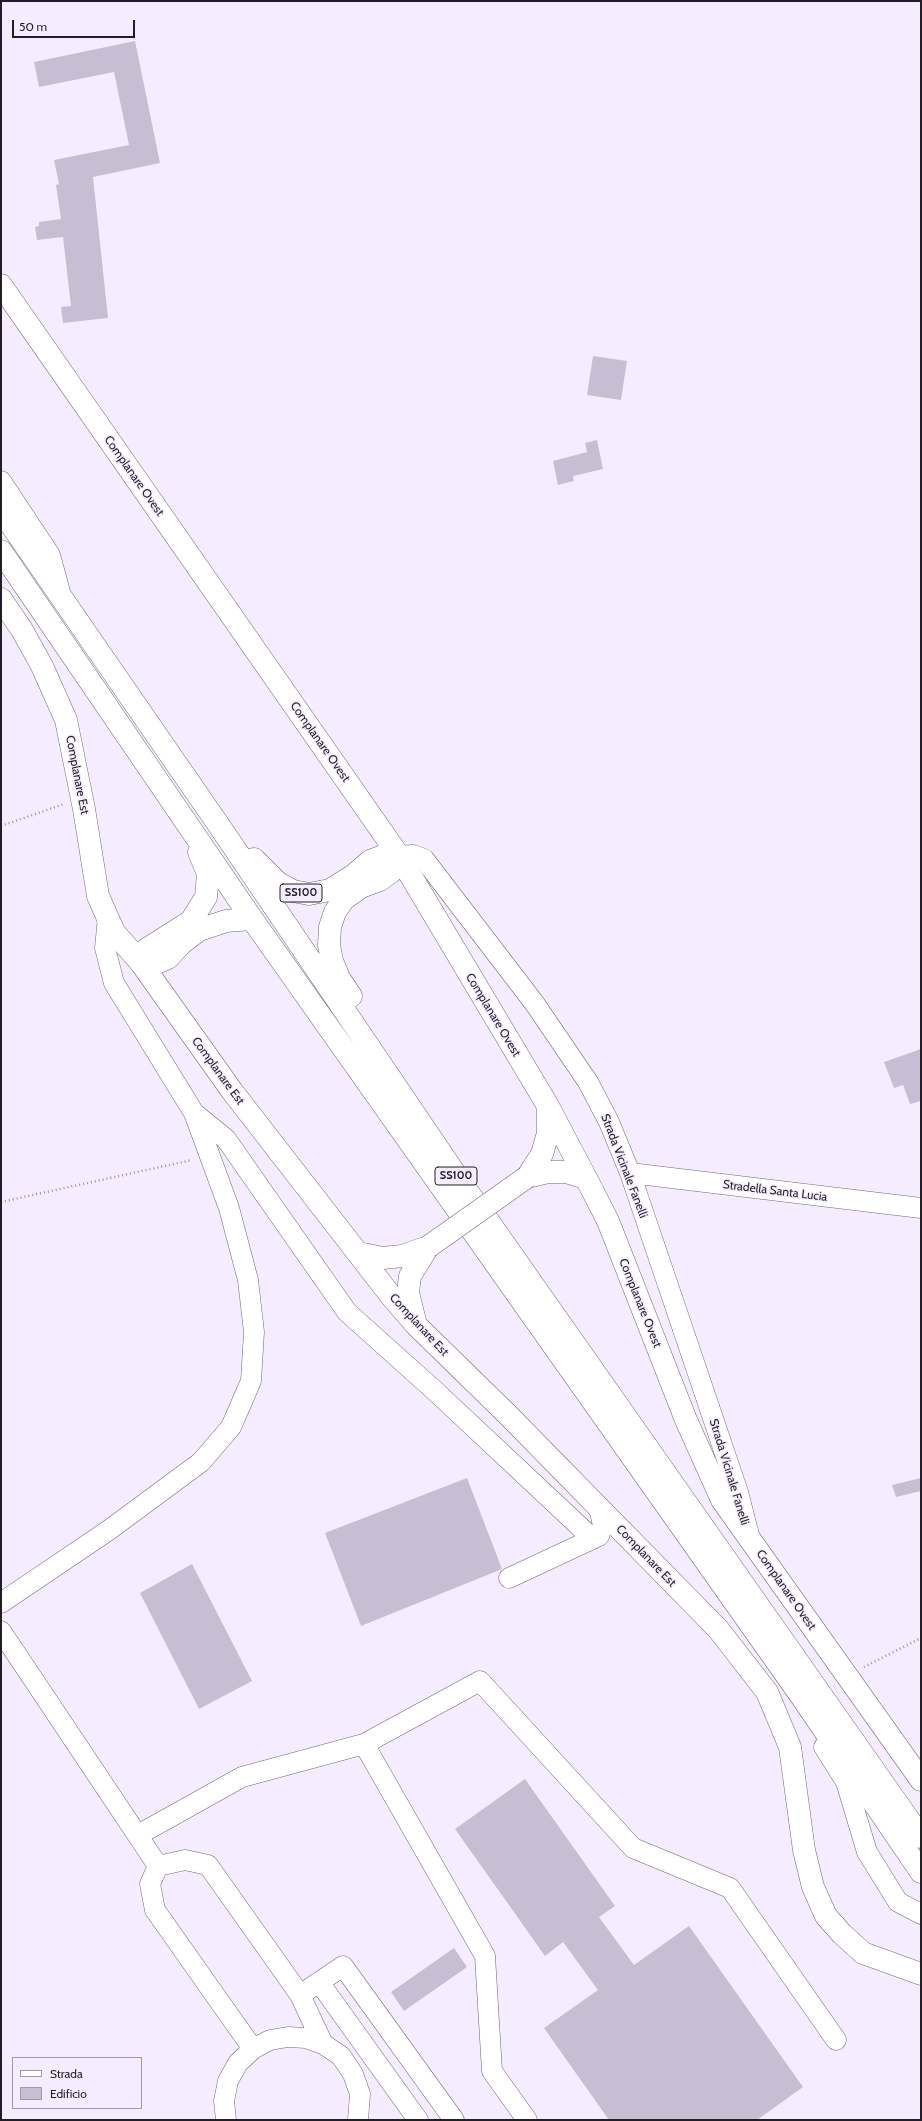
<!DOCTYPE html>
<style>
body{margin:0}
#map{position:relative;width:922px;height:2121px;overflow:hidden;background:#f5edff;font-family:Cabin,sans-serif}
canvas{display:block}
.frame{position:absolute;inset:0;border:2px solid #211e26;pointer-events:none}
.legend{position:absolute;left:12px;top:2057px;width:130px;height:52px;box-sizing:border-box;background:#f5edff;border:1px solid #a09aa8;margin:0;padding:5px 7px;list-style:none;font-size:12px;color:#211e26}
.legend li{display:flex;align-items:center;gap:8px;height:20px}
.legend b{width:20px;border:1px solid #a09aa8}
.scale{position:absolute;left:12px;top:20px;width:123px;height:18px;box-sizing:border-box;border:2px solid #211e26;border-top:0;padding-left:5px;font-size:12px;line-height:14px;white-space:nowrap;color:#211e26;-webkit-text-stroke:3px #f5edff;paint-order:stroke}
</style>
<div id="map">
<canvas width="922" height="2121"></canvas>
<div class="frame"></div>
<ul class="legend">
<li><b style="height:5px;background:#fff"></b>Strada</li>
<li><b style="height:11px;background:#c8bed4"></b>Edificio</li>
</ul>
<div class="scale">50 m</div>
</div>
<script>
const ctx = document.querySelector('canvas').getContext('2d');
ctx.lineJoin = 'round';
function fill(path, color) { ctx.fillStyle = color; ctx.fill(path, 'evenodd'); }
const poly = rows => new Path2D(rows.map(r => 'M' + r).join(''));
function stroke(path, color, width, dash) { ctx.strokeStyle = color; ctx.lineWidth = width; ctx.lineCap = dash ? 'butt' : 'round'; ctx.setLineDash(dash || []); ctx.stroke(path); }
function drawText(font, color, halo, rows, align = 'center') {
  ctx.font = font + ' Cabin,sans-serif'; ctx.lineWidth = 3; ctx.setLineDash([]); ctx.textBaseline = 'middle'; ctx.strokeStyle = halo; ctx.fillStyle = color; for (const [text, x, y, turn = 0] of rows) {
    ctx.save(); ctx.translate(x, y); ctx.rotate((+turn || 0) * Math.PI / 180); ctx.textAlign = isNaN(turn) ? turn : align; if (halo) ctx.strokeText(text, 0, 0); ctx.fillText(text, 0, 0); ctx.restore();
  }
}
fill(poly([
 [135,41,160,163,93,177,108,318,63,323,61,307,71,306,63,237,37,240,35,227,39,226,39,222,61,219,56,185,59,184,54,160,129,145,114,72,39,87,34,62],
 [593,356,627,361,621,400,587,395],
 [597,440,603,469,573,476,574,481,558,485,553,461,587,452,585,443],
 [921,1049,921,1101,910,1104,903,1085,894,1088,884,1062],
 [467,1478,502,1569,361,1626,325,1533],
 [921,1478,921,1491,896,1497,892,1485],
 [192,1564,252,1681,199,1709,140,1593],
 [525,1779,615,1906,599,1917,634,1965,689,1926,803,2087,757,2120,609,2120,544,2028,598,1990,563,1942,545,1956,455,1829],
 [454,1948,467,1967,404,2011,391,1992]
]), '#c8bed4');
const minor = poly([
 [1,481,50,555,60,592],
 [399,856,413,855,424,859,535,1004,588,1082,609,1122,630,1173,738,1492,749,1535],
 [194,1113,226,1139,347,1312,434,1390,593,1539],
 [630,1173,921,1208],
 [509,1578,599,1536,603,1525,599,1508],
 [1,1603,109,1530,201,1462,231,1427,251,1381,254,1332,248,1280,229,1208,194,1113,114,983,105,948,108,917],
 [1,1631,158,1866,150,1884,155,1910,253,2049],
 [364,1744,485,1956,492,2071,527,2120],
 [824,1747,846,1782,867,1852,898,1902,921,1914],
 [138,1835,242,1777,364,1744,480,1681,633,1848,730,1888,836,2040],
 [158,1866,185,1860,208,1865,300,1995,323,2044],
 [319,1982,418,2120],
 [300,1995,343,1966,454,2120],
 [226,2120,224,2101,228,2081,238,2063,253,2049,270,2040,288,2037,306,2038,323,2044,341,2056,353,2074,360,2094,358,2120]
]);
const major = poly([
 [1,285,399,856,548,1106,586,1178,608,1221,686,1420,722,1500,921,1780],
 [1,599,22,630,42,666,66,720,84,809,98,896,114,932,141,963,232,1091,391,1296,416,1325,508,1415,718,1629,767,1692,790,1747,804,1850,813,1887,826,1916,842,1934,863,1953,921,1974],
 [527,1177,542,1154,548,1133,548,1107],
 [527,1177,548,1172,566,1172,586,1178],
 [358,1253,383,1258,402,1256,428,1247],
 [415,1321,408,1293,410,1276,428,1247]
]);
const highway = poly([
 [1,510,218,824,458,1178,921,1837],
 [1,551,252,919,801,1696,921,1872],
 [199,852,208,874,206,897,191,921,147,949,141,963,159,962,168,958,182,943,199,930,226,921,252,919],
 [254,859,278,883,293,891,309,894,330,890,354,875,370,861,383,856,399,856,391,872,380,880,361,887,344,899,335,912,330,927,329,945,332,961,339,978,351,996]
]);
stroke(minor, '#6e6579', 21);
stroke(major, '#6e6579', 23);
stroke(highway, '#6e6579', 23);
stroke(poly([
 [1,826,64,804],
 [1,1202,192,1160],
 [864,1667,921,1638]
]), '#9993a1', 2.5, [1, 3]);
stroke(minor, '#fff', 20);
stroke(major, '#fff', 22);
stroke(highway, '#fff', 22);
const majorBridge = poly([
 [428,1247,527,1177]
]);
stroke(majorBridge, '#6e6579', 23, []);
stroke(majorBridge, '#fff', 22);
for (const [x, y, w] of [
 [301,893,42],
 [456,1176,42]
]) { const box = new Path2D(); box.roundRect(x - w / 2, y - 9, w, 18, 3); ctx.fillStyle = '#f5edff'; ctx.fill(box); stroke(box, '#211e26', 1); }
drawText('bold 11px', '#211e26', null, [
 ["SS100",301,893],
 ["SS100",456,1176]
]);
drawText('12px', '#211e26', '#f5edff', [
 ["Complanare Ovest",134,476,55],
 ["Complanare Ovest",320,742,55],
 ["Complanare Est",77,775,79],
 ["Complanare Ovest",493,1015,59],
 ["Complanare Est",218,1071,54],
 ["Strada Vicinale Fanelli",624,1166,69],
 ["Stradella Santa Lucia",775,1191,7],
 ["Complanare Ovest",640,1303,68],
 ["Complanare Est",419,1325,47],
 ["Strada Vicinale Fanelli",729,1472,73],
 ["Complanare Est",646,1556,46],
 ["Complanare Ovest",786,1590,55]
]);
</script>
